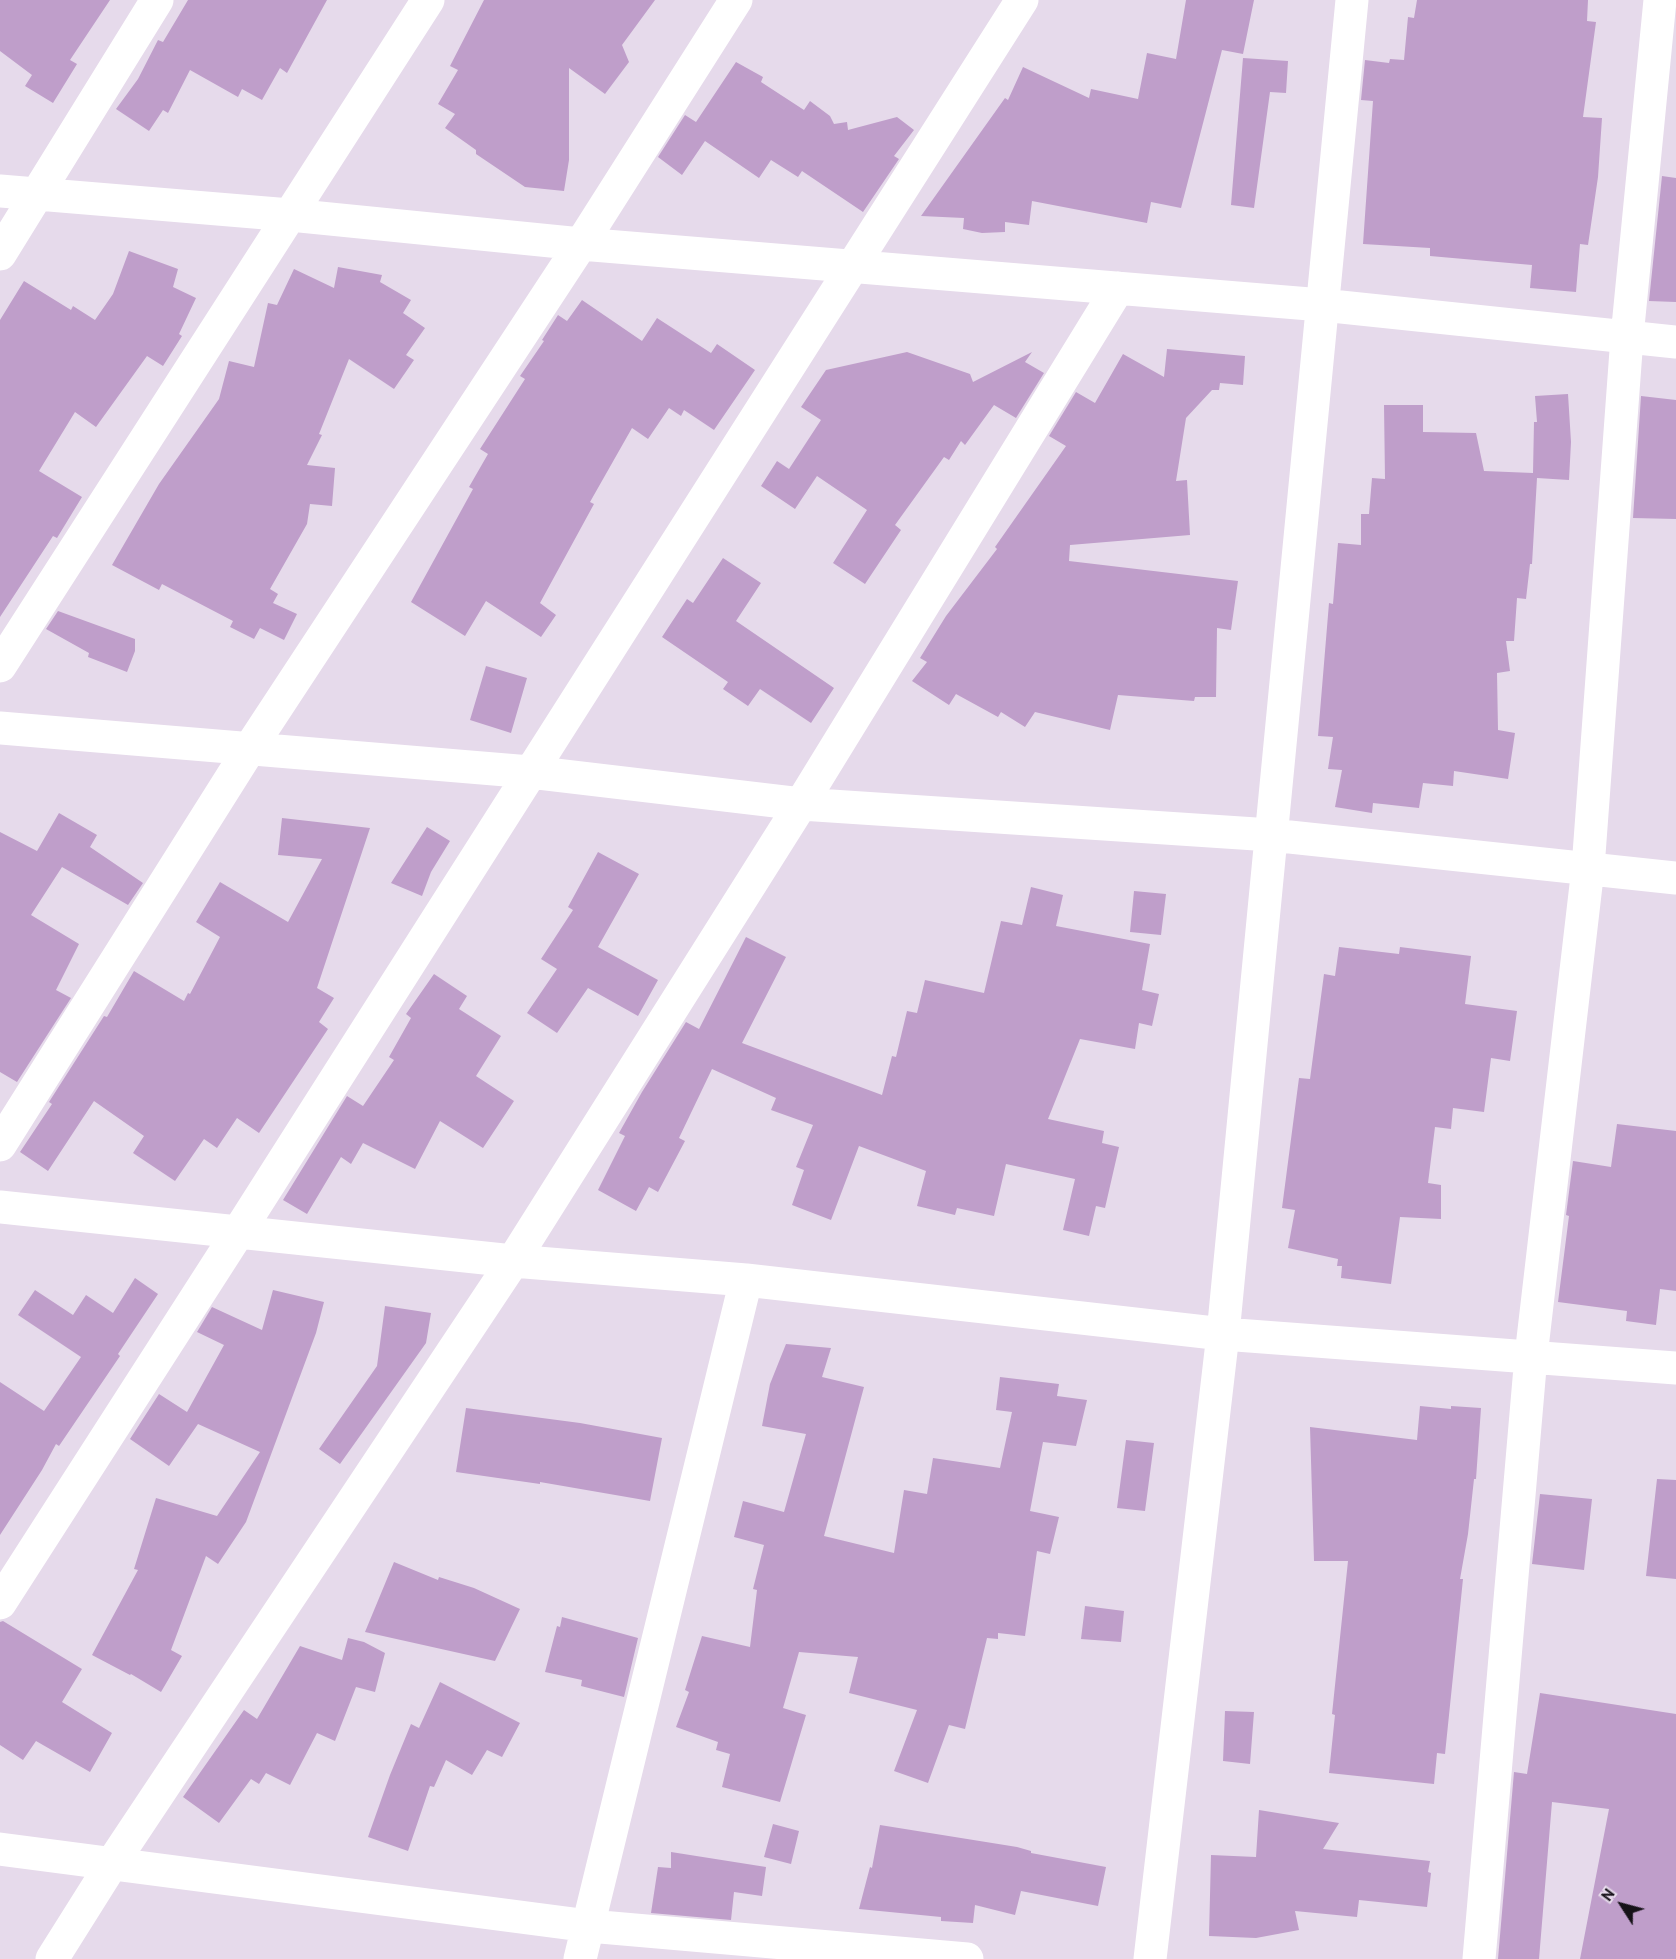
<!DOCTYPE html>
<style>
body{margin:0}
#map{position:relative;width:1676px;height:1959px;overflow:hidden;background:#e6daeb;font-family:"PT Sans",sans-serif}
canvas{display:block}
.north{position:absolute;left:1592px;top:1875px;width:60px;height:60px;-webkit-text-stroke:4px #e6daeb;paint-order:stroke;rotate:306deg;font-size:16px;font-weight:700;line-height:24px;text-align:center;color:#161218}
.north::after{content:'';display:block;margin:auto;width:21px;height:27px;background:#161218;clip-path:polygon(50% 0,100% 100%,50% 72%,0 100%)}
</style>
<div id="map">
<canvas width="1676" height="1959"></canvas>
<div class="north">N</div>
</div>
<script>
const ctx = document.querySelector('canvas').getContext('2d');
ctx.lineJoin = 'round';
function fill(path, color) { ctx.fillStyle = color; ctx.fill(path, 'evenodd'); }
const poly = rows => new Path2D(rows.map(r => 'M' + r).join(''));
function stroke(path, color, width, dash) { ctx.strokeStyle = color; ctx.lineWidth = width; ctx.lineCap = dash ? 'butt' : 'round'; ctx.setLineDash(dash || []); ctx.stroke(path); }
fill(poly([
 [0,0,110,0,70,60,77,64,53,103,25,86,32,75,0,51],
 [188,0,327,0,287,73,280,68,262,100,242,89,238,97,190,70,168,113,163,110,149,131,116,109,138,79,158,40,163,42],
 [484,0,655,0,622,45,629,62,605,94,569,68,569,160,564,191,525,187,476,154,476,150,445,128,455,114,438,104,458,70,450,66],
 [1186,0,1254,0,1243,54,1222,50,1181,208,1151,202,1147,223,1032,201,1029,225,1005,222,1005,232,982,233,963,229,964,218,921,216,1005,98,1008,100,1023,67,1089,98,1091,89,1138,99,1147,53,1176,59],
 [1417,0,1588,0,1587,21,1596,22,1583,117,1602,118,1598,177,1588,245,1580,244,1576,292,1530,288,1532,265,1430,256,1430,248,1363,244,1373,101,1361,100,1365,60,1389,63,1390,59,1404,60,1408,17,1414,18],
 [1243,58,1288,61,1286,93,1270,92,1254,208,1231,205],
 [736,62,763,77,761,82,804,110,810,101,830,116,834,124,847,122,848,130,897,117,914,130,894,156,899,159,863,212,802,171,798,177,771,160,759,178,705,141,682,175,658,157,685,115,696,122],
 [1662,176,1676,178,1676,302,1649,301],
 [129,251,178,269,173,287,196,298,179,334,182,336,163,366,147,356,96,427,75,412,39,471,82,497,57,538,53,536,0,617,0,320,24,281,71,310,73,306,95,320,113,294],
 [338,267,382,275,380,282,411,300,403,313,425,328,406,355,414,360,394,389,349,359,319,434,322,435,307,465,335,468,332,506,310,504,307,524,270,589,278,594,273,603,297,614,284,640,260,628,254,639,230,627,233,621,162,584,159,590,112,565,159,484,219,399,229,361,254,367,268,303,277,305,294,269,334,288],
 [582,300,642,341,657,318,711,353,717,344,755,370,714,430,684,410,681,416,669,408,648,439,632,428,590,502,594,504,540,603,556,615,541,637,486,601,465,636,411,602,473,489,469,487,488,454,480,449,525,379,520,376,544,341,542,340,558,315,567,321],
 [1167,349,1245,356,1243,385,1220,383,1219,390,1212,390,1186,418,1176,481,1187,480,1190,535,1070,545,1069,561,1238,581,1231,630,1217,628,1216,697,1195,697,1194,701,1118,695,1110,730,1035,712,1025,727,1001,712,998,717,956,694,949,705,912,681,927,662,920,658,946,616,997,549,995,547,1066,446,1049,436,1076,392,1095,403,1123,354,1164,377],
 [907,352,970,374,973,382,1032,352,1025,362,1044,373,1016,418,994,405,965,445,961,441,949,460,944,457,895,525,901,530,865,584,833,563,867,510,817,476,795,509,761,486,777,461,789,469,821,420,801,407,826,370],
 [1568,394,1571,442,1569,480,1537,478,1532,564,1530,564,1526,599,1517,598,1514,641,1506,641,1510,671,1497,673,1498,730,1515,733,1508,779,1454,771,1453,786,1423,783,1419,808,1373,803,1372,813,1335,807,1342,770,1328,769,1333,737,1318,736,1329,603,1333,604,1338,543,1361,545,1361,514,1369,514,1372,478,1385,479,1384,405,1423,405,1423,432,1476,433,1484,471,1533,473,1534,422,1537,422,1535,396],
 [1641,396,1676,400,1676,519,1633,518],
 [723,558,761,583,736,621,834,688,811,723,760,689,748,706,723,689,728,682,662,637,687,599,693,603],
 [58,611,135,639,135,651,127,672,88,657,89,653,46,629],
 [486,666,527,678,511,733,470,720],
 [59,813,97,835,90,847,143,883,128,905,62,867,31,915,79,944,56,990,71,998,17,1082,0,1072,0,832,37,851],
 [282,818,370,828,317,988,334,998,319,1022,328,1029,259,1133,237,1118,217,1148,204,1139,175,1181,133,1153,144,1136,94,1101,48,1171,20,1152,52,1104,49,1102,104,1016,107,1017,134,971,184,1001,188,993,190,994,220,937,196,922,220,882,288,922,322,859,278,855],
 [427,827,450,841,431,872,422,896,391,883],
 [598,852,639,874,598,947,658,980,638,1016,588,988,557,1033,527,1013,557,969,541,959,573,910,568,907],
 [1031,887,1063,895,1056,926,1150,944,1142,990,1159,994,1152,1026,1139,1023,1135,1049,1080,1039,1048,1119,1104,1131,1102,1143,1119,1147,1105,1208,1096,1206,1089,1236,1063,1230,1075,1179,1006,1164,994,1216,957,1208,955,1215,917,1206,926,1171,859,1146,831,1220,792,1205,804,1170,796,1167,813,1125,771,1110,776,1098,712,1069,679,1138,685,1141,658,1192,649,1187,636,1211,598,1190,625,1136,619,1133,642,1092,686,1022,699,1029,746,937,786,957,742,1043,882,1095,892,1056,896,1057,907,1011,917,1013,925,980,984,993,1001,921,1022,925],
 [1134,891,1166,894,1161,935,1130,932],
 [1339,947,1399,954,1400,947,1471,956,1465,1004,1517,1011,1510,1061,1491,1058,1484,1112,1453,1108,1451,1129,1435,1127,1428,1183,1441,1185,1441,1219,1400,1217,1391,1284,1341,1278,1342,1266,1337,1266,1338,1259,1288,1248,1295,1210,1282,1208,1299,1078,1310,1079,1324,974,1335,976],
 [434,974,467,996,459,1009,501,1036,476,1076,514,1101,483,1148,440,1121,415,1169,363,1143,351,1164,341,1157,307,1214,283,1200,347,1096,363,1106,394,1060,389,1057,411,1018,406,1014],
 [1617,1124,1676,1131,1676,1291,1660,1289,1656,1325,1626,1321,1627,1311,1558,1302,1569,1216,1566,1215,1573,1161,1611,1167],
 [135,1278,158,1294,118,1354,120,1356,59,1446,56,1444,42,1470,0,1535,0,1382,44,1411,81,1357,18,1315,35,1290,73,1315,86,1295,113,1313],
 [273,1290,324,1302,316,1333,246,1522,218,1564,206,1556,171,1650,182,1656,161,1692,131,1674,130,1675,92,1655,138,1570,134,1569,156,1498,217,1516,260,1452,198,1424,169,1466,130,1439,159,1394,187,1412,224,1345,197,1332,212,1307,262,1330],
 [385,1306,431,1313,426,1343,340,1464,319,1449,377,1366],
 [786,1344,831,1348,822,1377,864,1387,824,1536,894,1553,904,1490,927,1494,933,1458,1000,1468,1012,1412,996,1410,1000,1377,1059,1384,1057,1396,1087,1400,1076,1446,1043,1442,1030,1511,1059,1517,1050,1554,1037,1551,1025,1636,998,1633,998,1639,987,1638,965,1729,949,1725,928,1783,894,1771,917,1710,849,1693,858,1657,799,1652,783,1708,806,1715,780,1802,722,1787,730,1754,716,1750,718,1742,676,1727,689,1692,685,1690,702,1636,750,1647,757,1590,753,1589,764,1545,734,1537,743,1501,784,1512,806,1434,762,1426,770,1384],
 [1420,1406,1451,1409,1451,1406,1481,1408,1476,1479,1474,1479,1468,1534,1460,1579,1463,1579,1445,1754,1437,1753,1434,1784,1329,1773,1335,1715,1332,1714,1348,1561,1314,1561,1310,1427,1417,1440],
 [466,1408,580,1423,662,1438,650,1501,540,1482,540,1484,456,1472],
 [1126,1440,1154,1443,1145,1511,1117,1508],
 [1657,1479,1676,1480,1676,1579,1646,1576],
 [1540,1494,1592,1499,1584,1570,1532,1564],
 [394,1562,438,1580,439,1577,474,1588,520,1609,495,1661,365,1632],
 [1085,1606,1124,1611,1121,1642,1081,1639],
 [562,1617,638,1638,624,1697,581,1686,582,1680,545,1672,557,1626,560,1627],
 [3,1621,82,1669,62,1702,112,1733,90,1772,36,1741,23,1760,0,1745,0,1622],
 [348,1638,364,1642,385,1653,375,1692,356,1687,335,1741,317,1733,290,1785,266,1773,259,1784,251,1779,219,1823,183,1797,244,1710,257,1719,300,1646,342,1660],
 [440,1682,520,1723,502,1757,487,1750,472,1775,446,1760,434,1787,430,1786,408,1851,368,1837,390,1775,411,1724,419,1728],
 [1540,1693,1676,1714,1676,1959,1580,1959,1609,1809,1552,1802,1539,1959,1498,1959,1514,1772,1527,1774],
 [1225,1711,1254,1712,1250,1764,1223,1761],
 [1259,1810,1339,1823,1323,1849,1430,1861,1428,1872,1431,1873,1427,1907,1359,1900,1357,1917,1295,1911,1299,1930,1256,1938,1209,1936,1211,1855,1256,1857],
 [773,1824,799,1831,791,1864,764,1857],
 [880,1825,1017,1847,1031,1851,1031,1853,1106,1867,1098,1906,1021,1891,1015,1915,975,1905,973,1923,941,1921,941,1917,859,1909,870,1867,872,1868],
 [671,1852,766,1867,762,1896,734,1892,731,1920,651,1913,658,1867,671,1868]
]), '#bf9eca');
stroke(poly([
 [0,191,290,215,581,244,1322,305,1676,342],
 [0,254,157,0],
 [0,666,428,0],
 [0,728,530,772,801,804,1271,835,1676,878],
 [0,1145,250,748,581,244,736,0],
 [0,1207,513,1261,746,1280,1223,1334,1676,1368],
 [0,1603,239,1231,1022,0],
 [0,1849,589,1926,967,1959],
 [52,1959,113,1862,513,1261,801,804,1118,288],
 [580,1959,746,1280],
 [1150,1959,1223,1334,1352,0],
 [1479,1959,1531,1356,1588,868,1627,337,1660,0]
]), '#fff', 33);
</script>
